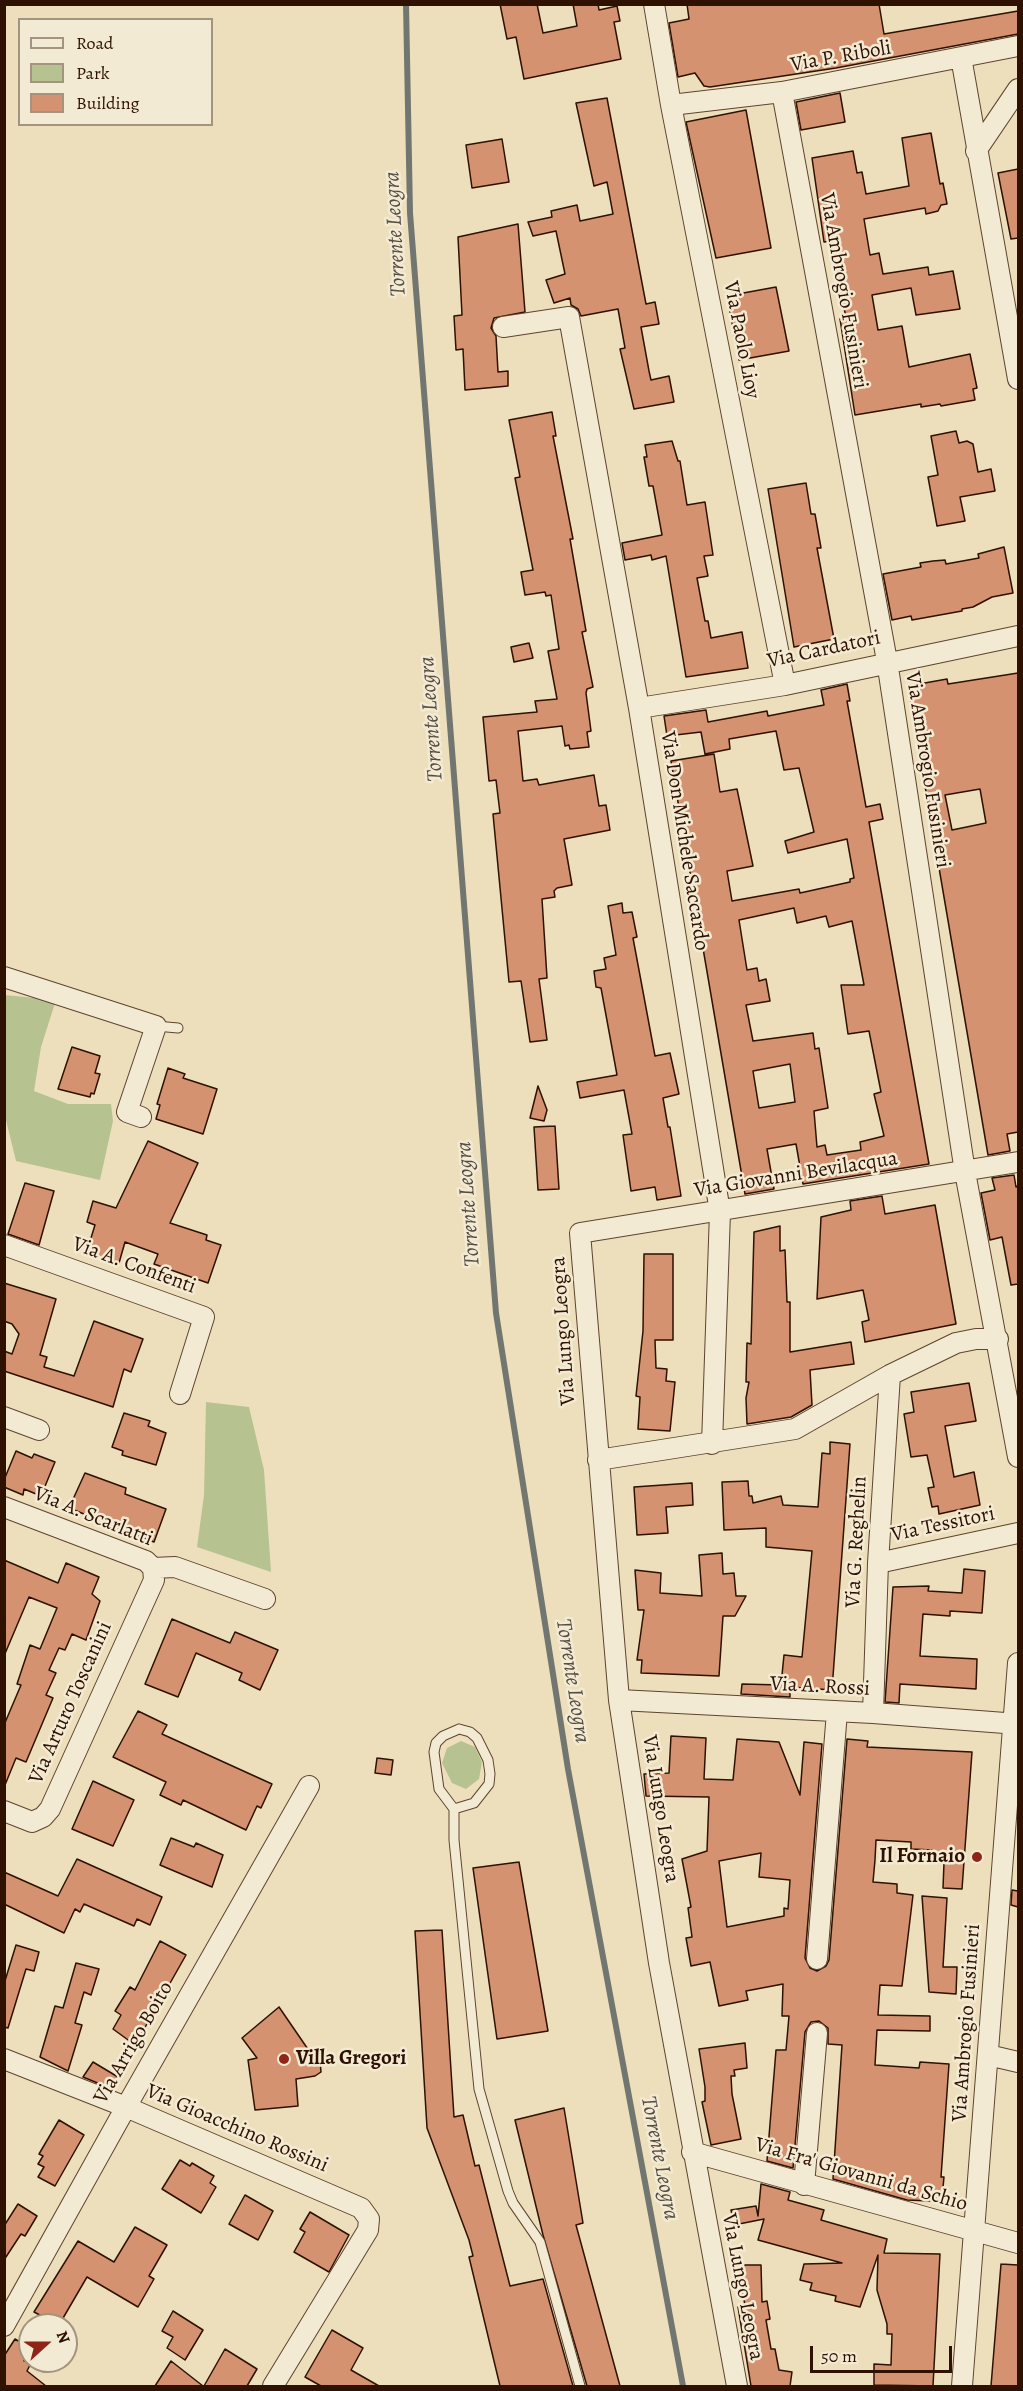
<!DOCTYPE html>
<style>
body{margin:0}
#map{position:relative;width:1023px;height:2391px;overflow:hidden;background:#eddfbb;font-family:Alegreya,serif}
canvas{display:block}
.frame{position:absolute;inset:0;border:6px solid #2e1100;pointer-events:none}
.legend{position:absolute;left:18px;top:18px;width:195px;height:108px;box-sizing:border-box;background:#f3ead3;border:2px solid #a4937f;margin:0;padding:8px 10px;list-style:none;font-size:18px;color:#2e1100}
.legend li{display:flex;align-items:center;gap:12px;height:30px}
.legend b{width:30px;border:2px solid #a4937f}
.north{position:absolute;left:18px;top:2313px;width:60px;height:60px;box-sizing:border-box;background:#f3ead3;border:2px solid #a4937f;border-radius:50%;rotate:69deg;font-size:16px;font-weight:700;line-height:24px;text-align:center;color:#2e1100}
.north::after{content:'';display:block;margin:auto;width:21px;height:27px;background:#8f2418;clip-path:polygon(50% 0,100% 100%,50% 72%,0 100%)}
.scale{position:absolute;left:810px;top:2346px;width:142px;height:27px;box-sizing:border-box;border:3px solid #2e1100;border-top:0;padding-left:8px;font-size:18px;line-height:21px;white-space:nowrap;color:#2e1100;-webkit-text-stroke:4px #f3ead3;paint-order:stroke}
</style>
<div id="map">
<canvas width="1023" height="2391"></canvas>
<div class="frame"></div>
<ul class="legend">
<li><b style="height:8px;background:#f3ead3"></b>Road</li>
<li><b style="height:16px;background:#b7c291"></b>Park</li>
<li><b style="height:16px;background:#d49270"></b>Building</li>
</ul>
<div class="north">N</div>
<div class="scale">50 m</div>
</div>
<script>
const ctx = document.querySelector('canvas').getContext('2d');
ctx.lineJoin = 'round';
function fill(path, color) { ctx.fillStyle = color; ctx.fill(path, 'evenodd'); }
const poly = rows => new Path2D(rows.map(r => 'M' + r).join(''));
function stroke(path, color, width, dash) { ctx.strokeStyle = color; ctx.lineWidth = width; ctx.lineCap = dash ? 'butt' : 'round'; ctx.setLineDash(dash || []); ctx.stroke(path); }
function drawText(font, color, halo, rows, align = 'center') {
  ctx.font = font + ' Alegreya,serif'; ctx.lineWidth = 5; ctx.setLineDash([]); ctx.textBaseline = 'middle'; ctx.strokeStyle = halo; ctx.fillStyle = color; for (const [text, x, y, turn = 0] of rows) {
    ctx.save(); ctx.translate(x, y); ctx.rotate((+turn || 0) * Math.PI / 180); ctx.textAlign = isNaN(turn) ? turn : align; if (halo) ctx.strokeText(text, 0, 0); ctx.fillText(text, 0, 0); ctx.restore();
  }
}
fill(poly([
 [4,995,56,1000,41,1047,34,1091,68,1104,111,1104,113,1121,100,1180,16,1161,5,1116],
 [206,1402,249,1407,264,1470,271,1572,197,1547,204,1495],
 [461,1741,475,1747,482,1762,479,1779,466,1789,452,1783,442,1763,447,1748]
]), '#b7c291');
stroke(poly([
 [406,4,410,213,496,1313,568,1769,683,2386]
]), '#727671', 6);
const building = poly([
 [500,4,537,4,543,33,577,26,573,4,598,4,599,10,617,6,620,21,614,22,621,59,524,79,516,37,507,39,500,4],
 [687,4,879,4,884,34,1018,11,1018,34,836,68,710,87,704,86,695,73,678,77,669,23,689,19,687,4],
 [840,93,845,122,801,130,796,102,840,93],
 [607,98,646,304,655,302,659,324,641,327,649,371,651,380,669,376,674,402,634,409,620,349,625,348,618,309,581,316,578,309,571,305,570,298,554,303,546,280,565,274,556,231,533,236,528,222,552,217,551,211,577,205,580,221,613,214,607,182,594,186,576,103,607,98],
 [746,110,771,248,716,258,686,122,746,110],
 [931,133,940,184,943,183,947,204,941,205,938,211,926,214,925,208,864,219,870,255,879,253,883,274,928,267,929,275,953,271,960,309,916,315,911,288,872,295,878,330,902,326,909,367,970,354,977,388,973,389,975,400,941,406,940,404,921,407,921,404,855,415,840,319,846,318,831,241,824,242,812,158,853,151,857,173,862,172,866,194,909,186,902,138,931,133],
 [502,139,509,182,472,188,466,145,502,139],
 [1018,169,1018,238,1011,239,998,173,1018,169],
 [518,224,525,312,494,318,491,328,496,336,498,372,508,371,508,386,465,390,463,349,456,350,454,316,462,315,458,237,518,224],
 [776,287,789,351,739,360,727,296,776,287],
 [552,412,556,436,553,436,573,539,570,539,586,631,582,632,593,687,587,689,586,693,591,731,587,732,589,747,570,749,569,745,565,746,562,726,518,731,523,781,537,779,539,785,594,775,599,806,606,805,610,830,564,839,572,885,557,888,554,891,555,897,542,899,547,978,539,979,547,1040,530,1042,521,981,509,982,493,814,500,813,496,780,489,781,483,717,537,712,535,701,557,699,548,651,559,649,551,595,546,596,545,592,525,595,521,572,533,570,515,478,520,477,509,420,552,412],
 [956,431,959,443,967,441,973,444,978,472,991,469,995,491,960,497,965,521,937,526,928,477,938,475,931,436,956,431],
 [672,441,678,461,680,461,687,505,705,502,713,555,704,556,708,576,697,578,705,621,708,621,711,638,742,632,748,668,686,677,666,556,652,560,651,555,625,560,622,543,662,535,653,486,649,486,644,457,647,457,645,445,672,441],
 [806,483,811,514,815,514,821,548,817,548,834,639,794,647,768,489,806,483],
 [1004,547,1013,593,992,597,973,607,962,609,962,611,912,620,911,616,892,620,883,574,921,567,920,563,933,561,945,560,946,564,979,558,978,554,1004,547],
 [529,643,533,658,514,662,511,647,529,643],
 [1018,673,1018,1132,1007,1134,1010,1151,988,1155,908,686,947,679,948,684,1018,673],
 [980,789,986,823,952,830,945,795,980,789],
 [847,684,850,701,847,701,866,807,880,804,883,819,869,822,929,1164,803,1184,796,1144,767,1149,774,1189,745,1194,671,761,714,754,720,792,737,789,753,866,727,871,732,901,799,889,800,893,850,882,850,879,854,878,847,839,788,853,785,841,814,832,799,768,784,770,776,731,729,739,730,749,705,754,701,732,667,736,664,716,706,710,708,722,767,711,768,716,824,705,821,690,847,684],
 [794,908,797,923,826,916,829,927,852,921,864,985,841,985,848,1034,869,1031,881,1092,874,1094,884,1136,860,1142,861,1150,827,1155,825,1145,817,1147,814,1111,828,1108,819,1048,815,1049,813,1033,753,1041,746,1005,770,1001,766,979,759,981,757,968,747,970,739,920,794,908],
 [790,1064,795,1102,759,1108,753,1071,790,1064],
 [622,903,623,913,632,912,637,937,633,938,655,1056,670,1053,679,1094,663,1098,668,1127,670,1127,681,1196,657,1200,655,1187,631,1191,623,1135,632,1134,624,1090,580,1098,577,1082,617,1075,601,988,596,987,594,971,606,969,604,958,616,955,608,906,622,903],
 [72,1047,100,1056,95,1073,100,1074,94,1094,91,1093,90,1097,58,1089,72,1047],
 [168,1068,185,1074,183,1078,217,1089,203,1134,156,1119,160,1105,157,1104,168,1068],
 [538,1086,547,1110,544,1121,530,1118,538,1086],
 [555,1126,559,1189,538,1190,534,1127,555,1126],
 [148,1141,198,1163,170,1223,207,1235,206,1240,221,1245,208,1283,154,1264,158,1254,125,1242,119,1263,86,1254,95,1225,87,1222,93,1201,116,1208,148,1141],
 [1014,1175,1016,1187,1018,1186,1018,1284,1011,1285,1002,1237,990,1240,981,1193,995,1190,992,1178,1014,1175],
 [25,1183,54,1191,39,1245,8,1234,25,1183],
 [882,1196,885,1214,935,1205,956,1324,865,1342,862,1322,869,1320,863,1290,817,1299,821,1217,851,1210,850,1201,882,1196],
 [780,1226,780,1251,785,1250,787,1302,790,1302,790,1352,851,1342,854,1364,810,1370,812,1405,791,1417,747,1424,746,1398,749,1382,746,1382,747,1343,751,1344,754,1232,780,1226],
 [644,1254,673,1254,673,1340,655,1340,656,1368,667,1369,666,1381,675,1382,670,1431,638,1429,640,1397,636,1396,643,1331,644,1254],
 [4,1283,56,1299,40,1355,47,1357,44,1367,74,1376,94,1321,143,1339,131,1372,124,1369,113,1407,4,1371,4,1351,12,1354,19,1334,12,1324,4,1321,4,1283],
 [969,1383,976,1421,945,1426,954,1477,974,1472,980,1505,939,1514,938,1506,932,1507,928,1488,934,1487,927,1455,911,1457,904,1414,914,1412,911,1392,969,1383],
 [124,1413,150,1421,148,1426,166,1433,156,1465,122,1455,123,1451,112,1447,124,1413],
 [830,1442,850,1444,832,1690,790,1687,790,1697,741,1694,742,1684,781,1685,784,1655,802,1657,812,1551,766,1547,766,1528,724,1530,722,1482,748,1481,749,1496,752,1496,753,1503,781,1496,783,1505,818,1507,822,1453,830,1454,830,1442],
 [16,1451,32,1458,34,1454,55,1462,41,1496,24,1489,23,1495,4,1487,4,1480,16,1451],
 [85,1473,126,1488,125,1494,166,1509,154,1542,69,1508,85,1473],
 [692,1483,693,1505,666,1507,668,1533,637,1535,634,1487,692,1483],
 [722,1553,723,1574,734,1573,736,1596,746,1596,735,1616,723,1616,719,1676,641,1673,642,1660,637,1660,644,1610,638,1610,635,1570,661,1573,660,1593,702,1596,699,1555,722,1553],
 [4,1560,58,1583,66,1563,99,1577,92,1594,100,1601,86,1640,72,1634,65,1650,59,1648,49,1670,56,1673,46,1695,53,1698,26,1762,16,1758,5,1785,4,1725,21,1685,17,1684,30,1645,40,1649,57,1608,29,1597,4,1656,4,1560],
 [964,1569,985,1571,982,1613,950,1611,950,1616,923,1614,920,1656,977,1659,976,1689,900,1684,899,1703,885,1702,893,1587,929,1586,928,1591,962,1593,964,1569],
 [172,1619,230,1643,235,1632,278,1650,260,1690,239,1680,242,1673,196,1653,178,1697,145,1684,172,1619],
 [138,1711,167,1725,162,1734,272,1784,261,1808,257,1806,246,1830,183,1800,181,1805,160,1795,166,1782,113,1757,138,1711],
 [671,1736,706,1738,704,1779,733,1780,737,1739,779,1742,800,1795,804,1742,822,1744,805,1958,810,1968,817,1971,826,1966,829,1960,847,1739,868,1741,867,1747,972,1752,962,1889,943,1888,944,1863,932,1863,932,1850,911,1849,911,1842,876,1840,875,1860,873,1882,897,1884,897,1893,913,1895,902,1986,880,1985,878,2015,930,2016,930,2031,877,2030,875,2065,919,2068,920,2062,949,2064,941,2177,944,2177,942,2198,931,2197,930,2201,907,2200,833,2179,842,2045,828,2044,828,2028,819,2021,811,2022,805,2032,793,2168,767,2161,776,2050,786,2050,789,2016,782,2016,783,1984,746,1991,748,2000,719,2006,710,1962,691,1966,686,1938,692,1937,688,1908,691,1907,682,1859,707,1851,709,1797,646,1796,644,1774,669,1773,671,1736],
 [761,1853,759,1877,790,1880,788,1909,784,1908,784,1916,727,1927,719,1861,761,1853],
 [377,1758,393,1760,391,1775,375,1773,377,1758],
 [93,1781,134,1800,113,1846,72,1829,93,1781],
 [171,1838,194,1847,196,1843,223,1855,212,1887,160,1865,171,1838],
 [77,1859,162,1897,150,1925,137,1919,134,1926,84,1904,80,1912,75,1909,64,1933,4,1904,4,1872,58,1896,77,1859],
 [519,1862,548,2031,497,2039,473,1868,519,1862],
 [1012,1890,1018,1891,1018,1907,1011,1905,1012,1890],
 [922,1896,947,1898,943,1967,957,1967,956,1994,929,1992,922,1896],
 [442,1930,454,2117,463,2115,475,2166,479,2165,510,2286,543,2279,573,2386,500,2386,469,2257,473,2256,469,2240,427,2128,415,1931,442,1930],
 [160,1941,186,1955,135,2045,113,2029,121,2015,115,2011,130,1987,135,1990,160,1941],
 [16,1945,39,1952,34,1971,26,1969,8,2028,4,2027,4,1984,16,1945],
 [76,1963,99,1969,91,1995,84,1992,75,2023,82,2025,68,2071,40,2057,55,2006,63,2008,76,1963],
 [279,2007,314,2058,320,2061,321,2072,315,2076,296,2079,298,2106,255,2110,248,2060,257,2058,242,2038,279,2007],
 [745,2043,747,2068,734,2070,735,2076,731,2076,732,2094,741,2139,711,2145,702,2102,705,2101,705,2087,699,2049,745,2043],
 [93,2062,118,2077,112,2089,83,2077,93,2062],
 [564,2108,583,2223,576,2225,620,2386,587,2386,543,2235,515,2120,564,2108],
 [59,2120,84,2135,55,2186,38,2177,44,2167,38,2164,43,2156,39,2154,59,2120],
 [180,2160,190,2166,192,2163,214,2176,210,2183,216,2187,201,2213,162,2189,180,2160],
 [761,2184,790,2192,788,2200,824,2210,821,2220,887,2239,884,2253,940,2254,933,2386,874,2385,874,2364,891,2365,892,2334,887,2334,887,2324,877,2290,878,2255,860,2307,835,2301,836,2296,810,2290,812,2283,800,2280,804,2264,842,2263,758,2240,764,2219,734,2225,731,2210,756,2206,758,2216,761,2184],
 [245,2195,273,2211,258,2240,229,2224,245,2195],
 [18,2204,37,2216,25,2236,21,2234,4,2260,4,2226,18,2204],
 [310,2212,349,2235,329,2272,294,2252,305,2232,300,2229,310,2212],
 [135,2227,167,2245,149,2276,154,2279,138,2307,87,2277,59,2325,34,2312,78,2241,114,2262,135,2227],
 [1001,2264,1018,2265,1018,2386,991,2386,1001,2264],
 [737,2265,761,2265,762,2302,767,2301,770,2319,766,2320,771,2349,775,2349,779,2370,792,2372,790,2386,751,2386,738,2307,745,2305,737,2265],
 [173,2311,203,2330,185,2360,167,2348,173,2337,162,2331,173,2311],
 [332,2330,363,2348,351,2370,379,2386,321,2386,305,2377,332,2330],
 [15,2339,28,2347,24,2361,32,2361,27,2371,46,2386,4,2386,4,2356,15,2339],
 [225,2349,257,2369,247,2386,204,2386,225,2349],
 [171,2361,203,2386,155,2386,171,2361]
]);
fill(building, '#d49270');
stroke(building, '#2e1100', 1.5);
const lane = poly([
 [156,1026,178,1028],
 [459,1729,470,1732,477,1738,488,1760,490,1774,489,1784,474,1803,454,1809,439,1789,434,1752,436,1743,443,1736,459,1729],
 [454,1809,454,1840,479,2089,508,2191,513,2203,540,2242,580,2386]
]);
const street = poly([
 [654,4,671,105,785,685],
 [961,57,1018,379],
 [782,92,887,661,965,1172,1018,1457],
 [671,105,782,92,1018,46],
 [976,151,1018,89],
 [503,327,569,317,639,708,720,1212,712,1444],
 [639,708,785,685,1018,636],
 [4,977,156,1026,127,1112,141,1117],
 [4,1245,204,1317,180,1394],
 [4,1417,39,1430],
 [598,1460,795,1429,890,1375,956,1343,976,1339,998,1339],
 [4,1507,146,1561,153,1568,175,1567,265,1599],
 [878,1563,1018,1533],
 [619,1700,873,1713,1018,1724],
 [873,1713,878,1563,890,1375],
 [4,1811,32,1822,43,1817,50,1809,154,1580,153,1568],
 [817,1959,837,1712],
 [988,2055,1018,2062],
 [4,2059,126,2107,361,2208,369,2219,368,2230,273,2386],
 [692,2152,1018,2243],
 [804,2185,817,2033],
 [4,2326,126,2107,309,1786],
 [737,2386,659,1963,619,1700,580,1233,1018,1162],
 [962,2386,1018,1663]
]);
stroke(lane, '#5e442f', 11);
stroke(street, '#5e442f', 22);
stroke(lane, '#f3ead3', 9);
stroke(street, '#f3ead3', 20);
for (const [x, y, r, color] of [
 [977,1857,6,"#8f2418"],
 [284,2059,6,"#8f2418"]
]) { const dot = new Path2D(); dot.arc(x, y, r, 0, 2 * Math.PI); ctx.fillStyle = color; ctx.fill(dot); stroke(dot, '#f3ead3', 2); }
drawText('21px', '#2e1100', '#f3ead3', [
 ["Via P. Riboli",841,57,-10],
 ["Via Ambrogio Fusinieri",843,291,80],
 ["Via Paolo Lioy",741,340,79],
 ["Via Cardatori",824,650,-12],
 ["Via Ambrogio Fusinieri",927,770,81],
 ["Via Don Michele Saccardo",684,841,81],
 ["Via Giovanni Bevilacqua",796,1175,-9],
 ["Via A. Confenti",134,1266,20],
 ["Via Lungo Leogra",564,1331,-94],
 ["Via A. Scarlatti",93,1517,22],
 ["Via Tessitori",943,1525,-12],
 ["Via G. Reghelin",857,1542,-87],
 ["Via A. Rossi",820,1687,3],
 ["Via Arturo Toscanini",71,1703,-66],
 ["Via Lungo Leogra",660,1809,81],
 ["Via Ambrogio Fusinieri",967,2023,-86],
 ["Via Arrigo Boito",134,2043,-60],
 ["Via Gioacchino Rossini",237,2129,23],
 ["Via Fra' Giovanni da Schio",861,2175,16],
 ["Via Lungo Leogra",742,2287,79]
]);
drawText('bold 21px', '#2e1100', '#f3ead3', [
 ["Il Fornaio",965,1857],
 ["Villa Gregori",296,2059,"left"]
], 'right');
drawText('italic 22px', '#564c42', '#f3ead3', [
 ["Torrente Leogra",396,234,-93],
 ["Torrente Leogra",432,719,-94],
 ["Torrente Leogra",469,1204,-94],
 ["Torrente Leogra",572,1681,81],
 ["Torrente Leogra",659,2158,79]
]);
</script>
